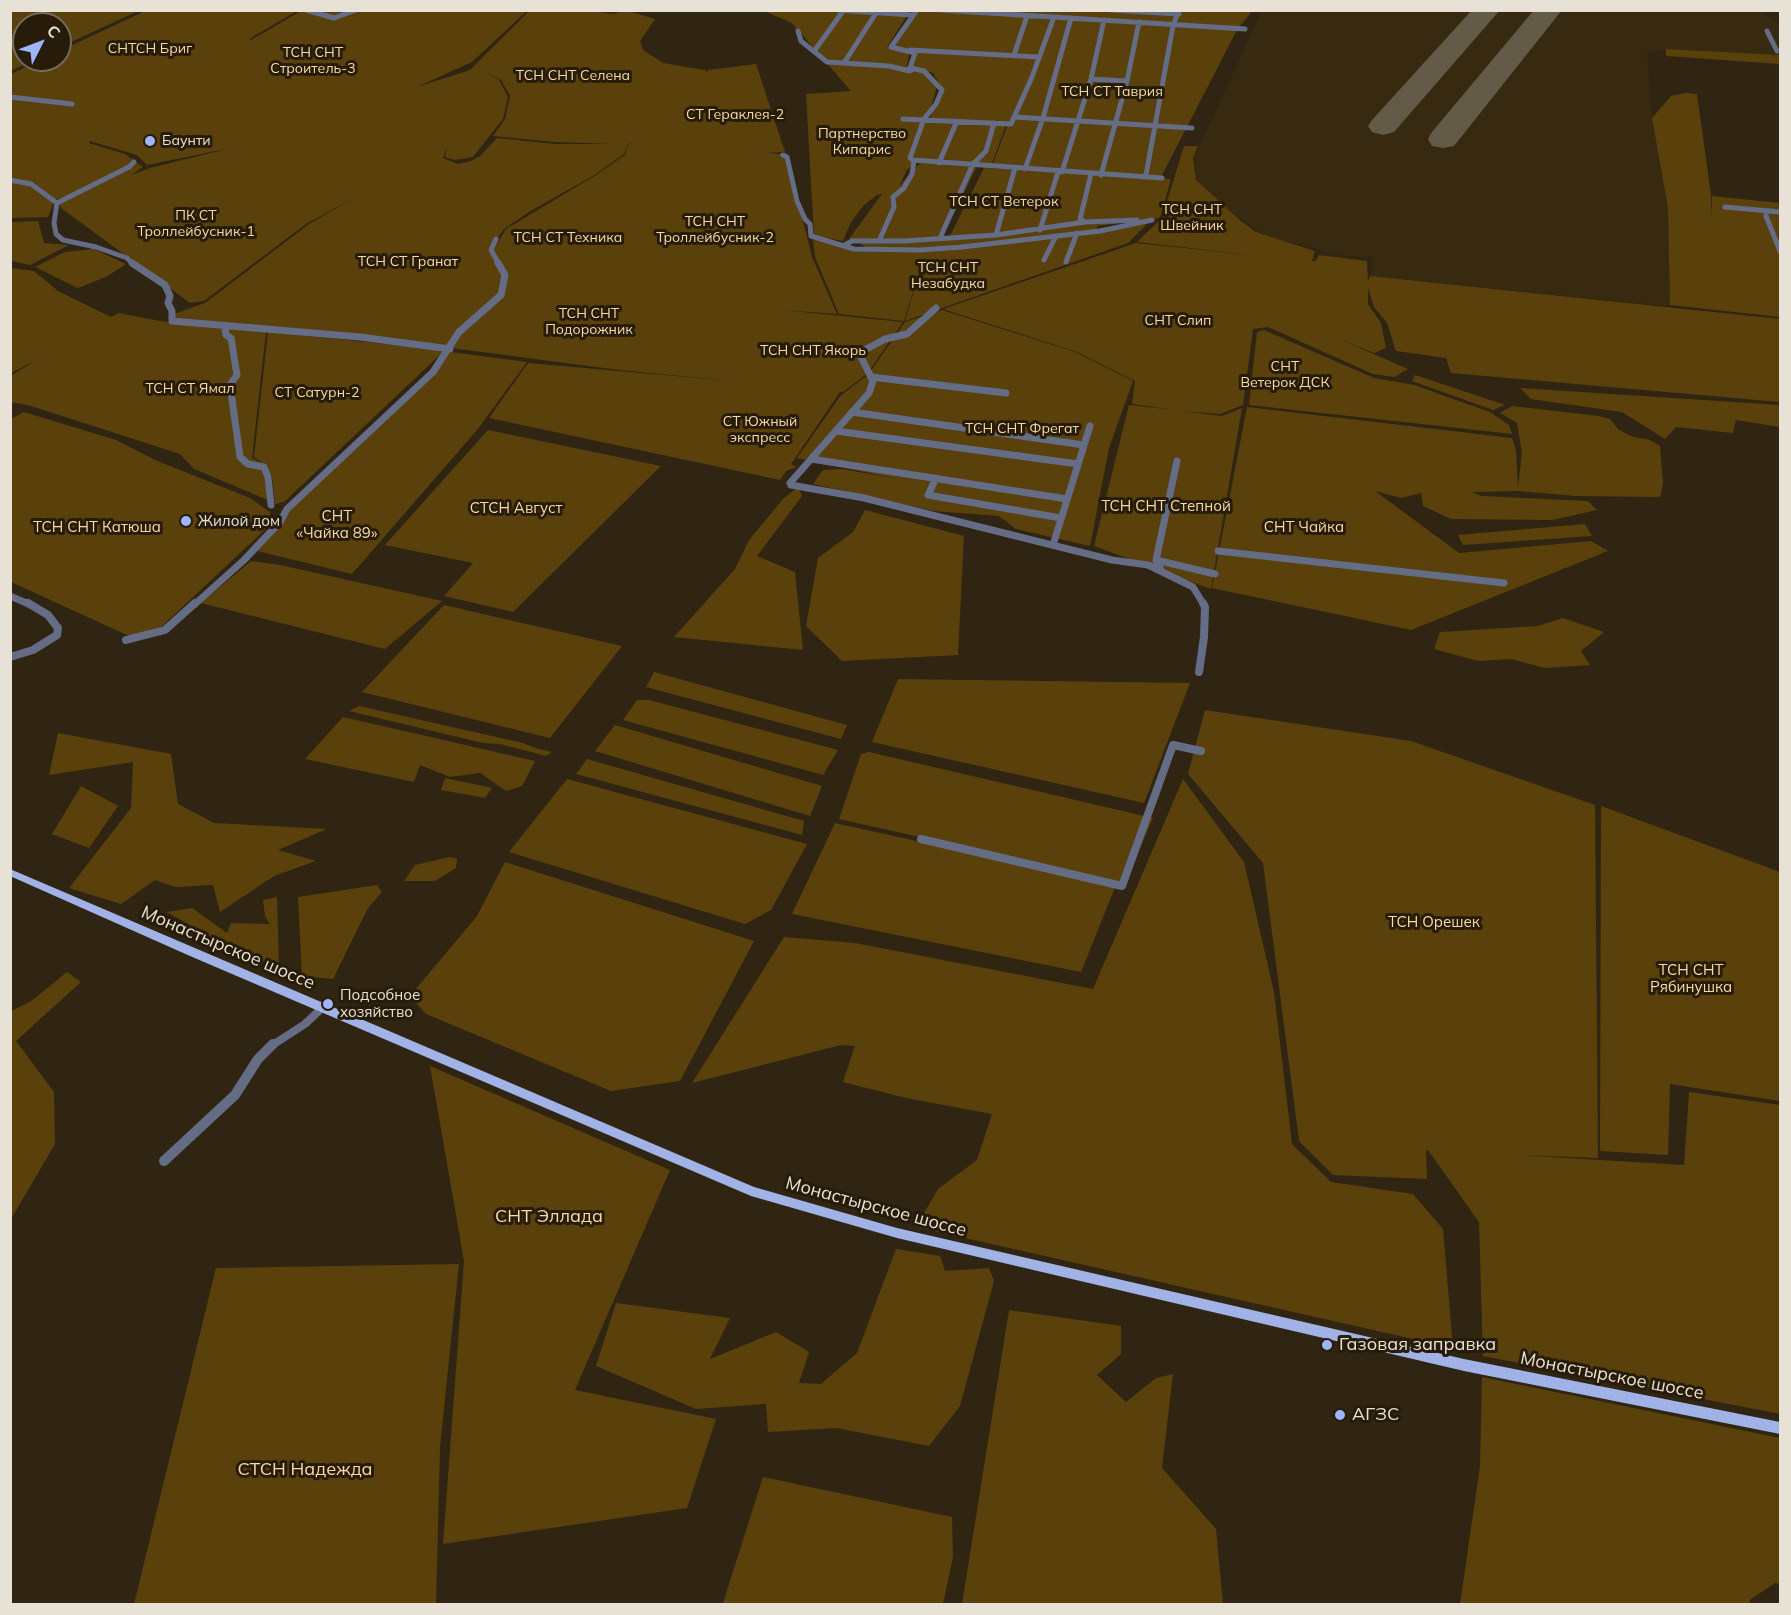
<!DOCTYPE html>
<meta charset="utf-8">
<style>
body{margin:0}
#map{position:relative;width:1791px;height:1615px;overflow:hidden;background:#302512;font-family:Mulish,sans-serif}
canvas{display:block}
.frame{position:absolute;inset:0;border:12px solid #e8e1d5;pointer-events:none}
.north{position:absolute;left:12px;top:12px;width:60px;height:60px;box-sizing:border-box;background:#261c09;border:2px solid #746b5b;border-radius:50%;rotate:48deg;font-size:16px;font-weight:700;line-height:24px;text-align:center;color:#e8e1d5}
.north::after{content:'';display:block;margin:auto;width:21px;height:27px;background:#9eb4fd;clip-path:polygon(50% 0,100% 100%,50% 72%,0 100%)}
</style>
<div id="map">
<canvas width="1791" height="1615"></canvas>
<div class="frame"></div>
<div class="north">С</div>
</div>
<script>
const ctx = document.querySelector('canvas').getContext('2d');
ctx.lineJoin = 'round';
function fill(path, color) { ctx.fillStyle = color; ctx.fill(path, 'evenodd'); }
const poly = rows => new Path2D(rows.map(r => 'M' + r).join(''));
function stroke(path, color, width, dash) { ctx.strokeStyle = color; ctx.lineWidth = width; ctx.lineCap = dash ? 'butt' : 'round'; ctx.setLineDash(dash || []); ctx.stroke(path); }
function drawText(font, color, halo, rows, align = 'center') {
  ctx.font = font + ' Mulish,sans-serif'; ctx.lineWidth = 6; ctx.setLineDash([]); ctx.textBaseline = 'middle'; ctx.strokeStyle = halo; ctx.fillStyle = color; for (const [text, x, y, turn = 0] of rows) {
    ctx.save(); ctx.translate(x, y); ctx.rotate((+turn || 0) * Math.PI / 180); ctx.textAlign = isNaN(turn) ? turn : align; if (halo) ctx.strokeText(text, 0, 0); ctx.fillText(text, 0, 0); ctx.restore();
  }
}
fill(poly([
 [1758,10,1780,24,1780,55,1666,49,1647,53,1652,118,1668,208,1670,305,1666,306,1371,276,1373,257,1342,256,1263,235,1209,195,1197,180,1194,158,1260,15,1265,11]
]), '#382a10');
fill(poly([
 [11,10,62,11,138,11,60,47,60,24,24,24,24,60,33,60,11,71],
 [583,10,614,14,625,10,655,19,640,41,643,50,663,63,705,70,708,73,707,70,756,64,785,152,764,153,786,154,812,257,837,314,782,310,903,322,867,374,843,392,840,392,791,464,797,467,786,471,780,480,489,418,528,363,743,382,619,370,451,348,460,332,504,295,507,276,493,250,506,229,596,175,625,155,628,145,632,143,628,144,624,154,593,176,532,210,504,229,490,249,503,275,500,295,458,332,448,348,173,320,174,314,205,303,309,224,356,197,306,224,204,301,190,303,61,208,59,203,69,198,55,199,29,182,11,179,11,74,41,60,60,60,60,51,145,11,297,11,249,39,251,40,301,11,527,11,472,62,417,87,470,70,529,11],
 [485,72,501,80,510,96,505,119,493,136,555,142,612,144,556,144,497,138,480,156,471,161,458,164,443,158,447,147,445,157,455,160,473,157,503,119,508,97,499,80],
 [90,141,137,155,147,165,231,148,150,168,131,175,143,167,125,154,89,143],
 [764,11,910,11,887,47,910,50,907,66,911,67,913,49,891,47,915,11,1252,11,1237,30,1161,177,992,166,1008,124,930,118,941,86,933,73,913,67,929,73,937,86,928,118,1006,125,991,166,919,160,907,170,899,186,921,162,977,166,942,238,949,238,984,168,1171,179,1160,218,1097,226,1097,229,1150,221,1128,243,905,321,926,249,904,321,839,314,815,257,813,239,853,250,870,249,860,244,883,239,849,239,882,194,877,195,864,205,851,222,843,241,814,236,806,94,851,91,792,23],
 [1666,49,1780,55,1780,64,1666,56],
 [1686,93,1697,94,1711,195,1711,219,1712,196,1780,203,1780,317,1670,305,1668,208,1652,118,1671,96],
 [1184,146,1198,146,1193,158,1196,180,1241,221,1256,232,1315,251,1312,261,1316,261,1319,255,1367,261,1368,281,1370,276,1780,319,1780,402,1451,373,1446,358,1396,351,1387,323,1374,307,1368,288,1368,304,1381,323,1386,348,1374,353,1339,339,1408,369,1394,377,1373,374,1268,327,1253,329,1243,405,1220,414,1181,411,1222,416,1242,408,1211,589,1094,546,1129,405,1174,410,1132,404,1135,381,1077,352,943,309,1136,243,1261,256,1137,242,1162,218],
 [10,182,26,184,54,202,48,217,11,218],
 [38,221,44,243,69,245,30,265,11,261,11,222],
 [94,249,126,264,106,277,78,288,35,267,65,252],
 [11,268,34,271,58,291,111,317,119,313,160,321,266,332,252,458,264,464,254,457,268,332,445,350,284,502,275,504,272,477,267,465,268,500,194,469,180,454,28,405,11,402,10,376,37,360,11,373],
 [942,310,1075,352,1133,381,1109,448,1090,546,1016,529,999,516,934,511,813,484,823,470,842,469,898,479,797,458,841,395,868,375,905,322],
 [1264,330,1374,378,1414,385,1490,412,1509,425,1512,434,1249,405,1257,332],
 [451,352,527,362,477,430,352,574,249,549],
 [1415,375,1505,405,1493,410,1412,381],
 [1520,388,1780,405,1780,427,1736,420,1733,433,1676,427,1665,439,1622,412,1531,399],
 [1512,406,1599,416,1610,419,1618,429,1633,437,1650,440,1660,446,1663,484,1660,497,1575,496,1518,491,1472,492,1481,496,1588,501,1597,510,1552,520,1451,519,1423,506,1421,493,1401,498,1375,491,1459,553,1591,541,1608,551,1411,630,1212,588,1247,407,1512,438,1516,450,1518,487,1522,452,1517,423,1500,413],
 [24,412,116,440,155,460,250,498,270,512,269,526,161,627,129,636,11,582,11,419],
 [488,430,661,466,513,612,444,596,473,563,385,545],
 [798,487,802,496,757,556,795,572,803,650,674,637,735,569,749,540,783,499],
 [865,510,964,536,958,655,842,661,806,626,818,558,853,532],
 [1585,524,1592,536,1463,545,1458,535],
 [251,561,280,565,442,601,385,649,201,603],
 [444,605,622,646,550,738,362,692],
 [1563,618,1604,632,1581,651,1590,665,1545,668,1511,659,1478,661,1434,649,1440,632,1538,626],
 [654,672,847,725,841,739,646,687],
 [898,679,1190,683,1144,803,872,742],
 [637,700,649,700,838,750,823,775,623,720],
 [359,706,523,743,535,748,552,752,546,756,500,744,483,743,349,711],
 [1205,710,1411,741,1595,805,1598,1158,1516,1155,1684,1165,1689,1092,1780,1105,1780,1414,1483,1356,1479,1222,1428,1150,1426,1151,1427,1179,1333,1175,1299,1141,1263,863,1188,774],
 [343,717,535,761,522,786,506,791,480,773,450,777,420,765,414,782,305,759],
 [615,725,822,786,810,816,595,751],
 [58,733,171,754,178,804,214,823,327,829,278,850,316,861,274,876,220,912,213,885,176,887,155,880,121,904,69,888,131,808,133,762,49,775],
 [869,752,1153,818,1125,883,839,819,861,754],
 [587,759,804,821,802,835,576,774],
 [445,778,492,788,485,798,441,790],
 [567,779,807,844,771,910,745,924,509,852],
 [1183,779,1244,862,1274,992,1292,1144,1331,1182,1413,1194,1443,1229,1453,1348,916,1227,938,1189,977,1160,992,1114,906,1098,843,1082,855,1046,841,1045,692,1083,784,937,855,943,1093,989],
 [81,786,118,806,89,848,52,834],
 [1601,806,1780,872,1780,1101,1670,1084,1668,1155,1600,1151],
 [835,823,1116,885,1081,972,792,914],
 [450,857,457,859,456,868,435,881,404,881,415,865],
 [505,862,754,941,680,1081,611,1091,426,1014,410,996,477,916],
 [377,885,382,892,368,908,333,979,302,976,298,897],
 [277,897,279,967,230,948,167,912,192,908,227,933,231,923,270,924,265,916,263,900],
 [67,972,81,982,16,1041,54,1092,55,1144,11,1219,11,1011,30,1002],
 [430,1066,670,1170,575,1390,716,1419,687,1508,443,1544,464,1261],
 [896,1249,940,1256,945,1271,989,1268,994,1281,960,1406,929,1446,836,1428,768,1432,766,1404,696,1409,596,1366,616,1303,730,1318,710,1359,776,1332,809,1352,799,1383,821,1384,857,1353],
 [459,1264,440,1447,436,1604,134,1604,216,1268],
 [1009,1310,1121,1326,1121,1354,1097,1375,1126,1402,1156,1378,1173,1374,1162,1468,1216,1529,1223,1604,962,1604],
 [1482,1377,1780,1438,1780,1584,1775,1583,1751,1599,1749,1604,1460,1604,1480,1466],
 [763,1477,952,1517,953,1557,943,1604,726,1604,723,1603]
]), '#5a410c');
fill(poly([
 [1472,10,1500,10,1394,132,1383,135,1372,132,1368,126,1372,120,1472,10],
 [1534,10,1562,10,1454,146,1443,148,1432,146,1428,139,1432,132,1534,10]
]), '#635a48');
stroke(poly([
 [306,10,334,18,356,10],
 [838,10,912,15],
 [941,10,1245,29],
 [1111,10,1179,14],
 [798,31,801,41,827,62,889,66,910,71,913,69,910,68,915,53,891,47,917,10],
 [1767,31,1777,51],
 [815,50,843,11],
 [910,50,1038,57],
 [1014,55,1027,16],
 [844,63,876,13],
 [910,68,924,71,942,90,936,104,924,119,910,158,913,160,1162,178],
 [1091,79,1127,81],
 [10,97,72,104],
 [1014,117,1192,128],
 [903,119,1011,124,1032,77,1054,17],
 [783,155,787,157,797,201,805,219,810,224,811,236,854,249,920,250,962,247,1100,231,1152,220],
 [939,163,957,121],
 [1025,169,1043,118,1071,18],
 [1062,172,1091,79,1104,20],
 [1101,175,1127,81,1139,22],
 [1142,177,1146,175,1173,26,1179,10],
 [10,180,31,184,57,203],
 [57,203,54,223,56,234,63,240,96,247,127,258,133,264],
 [57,203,129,167,134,162],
 [1725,207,1780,212],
 [1770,211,1766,212,1766,216,1780,251],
 [1085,222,1080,219,1091,174],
 [1040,230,1058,172],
 [996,235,1015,168],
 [940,238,973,164,986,151,994,123],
 [496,239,491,250,499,264],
 [879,241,894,207,893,197,904,188,912,174,914,161],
 [843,246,852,241,904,241,996,235,1085,222,1137,220],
 [1044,260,1056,236],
 [1066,262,1077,233]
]), '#646c86', 5);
stroke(poly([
 [132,263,165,285,170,296,168,303,172,311,172,321,360,337,450,349],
 [225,327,226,335,231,338,237,375,230,385,240,457,248,464,264,467,268,477,271,505],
 [871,377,1006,393],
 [852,412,1084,445],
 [836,431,1078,464],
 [811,459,1067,499],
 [936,478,928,495,1061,518],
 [790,483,869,393,873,381,859,353,885,339,907,334,936,308],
 [791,485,864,498,1112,560,1148,565,1193,587,1204,605],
 [1053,545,1090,426],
 [1218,551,1504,583],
 [1156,560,1215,574],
 [1161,570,1156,560,1177,461],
 [10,596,31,605],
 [194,605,244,560,280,522,287,509,433,372,459,332,501,295,505,275,498,263]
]), '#646c86', 7);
stroke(poly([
 [126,640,165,630,195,603],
 [10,657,33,650,57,635,58,628,48,615,28,603],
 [1199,672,1204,637,1205,607,1203,603],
 [921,839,1122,886,1173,745,1201,751],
 [271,1046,305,1024,322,1008]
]), '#646c86', 8);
stroke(poly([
 [164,1161,235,1095,258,1059,273,1044]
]), '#646c86', 10);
fill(poly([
 [10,869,754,1187,897,1228,1464,1359,1780,1422,1780,1434,1464,1371,897,1238,751,1196,190,956,10,876,10,869]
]), '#a1b2e6');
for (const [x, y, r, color] of [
 [150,141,6,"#9eb4fd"],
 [186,521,6,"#9eb4fd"],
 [328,1004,6,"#9eb4fd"],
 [1327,1345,6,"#9eb4fd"],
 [1340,1415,6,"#9eb4fd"]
]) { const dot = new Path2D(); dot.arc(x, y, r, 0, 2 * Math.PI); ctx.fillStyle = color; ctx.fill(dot); stroke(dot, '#261c09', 2); }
drawText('14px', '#f7daa7', '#261c09', [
 ["СНТСН Бриг",150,49],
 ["ТСН СНТ",313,53],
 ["Строитель-3",313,69],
 ["ТСН СНТ Селена",573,76],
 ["ТСН СТ Таврия",1112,92],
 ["СТ Гераклея-2",735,115],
 ["Партнерство",862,134],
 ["Кипарис",862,150],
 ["ТСН СТ Ветерок",1004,202],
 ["ТСН СНТ",1192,210],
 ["Швейник",1192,226],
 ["ПК СТ",196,216],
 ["Троллейбусник-1",196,232],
 ["ТСН СНТ",715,222],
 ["Троллейбусник-2",715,238],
 ["ТСН СТ Техника",568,238],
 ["ТСН СТ Гранат",408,262],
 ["ТСН СНТ",948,268],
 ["Незабудка",948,284],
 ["ТСН СНТ",589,314],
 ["Подорожник",589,330],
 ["СНТ Слип",1178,321],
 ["ТСН СНТ Якорь",813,351],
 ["СНТ",1285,367],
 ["Ветерок ДСК",1285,383],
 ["ТСН СТ Ямал",190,389],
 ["СТ Сатурн-2",317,393],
 ["СТ Южный",760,422],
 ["экспресс",760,438],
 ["ТСН СНТ Фрегат",1022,429]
]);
drawText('14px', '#e8e1d5', '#261c09', [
 ["Баунти",162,141]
], 'left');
drawText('15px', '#f7daa7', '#261c09', [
 ["ТСН СНТ Степной",1166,506],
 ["СТСН Август",516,508],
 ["СНТ",337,516],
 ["«Чайка 89»",337,533],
 ["ТСН СНТ Катюша",97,527],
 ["СНТ Чайка",1304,527],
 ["ТСН Орешек",1434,922],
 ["ТСН СНТ",1691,970],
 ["Рябинушка",1691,987]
]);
drawText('15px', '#e8e1d5', '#261c09', [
 ["Жилой дом",198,521],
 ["Подсобное",340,995],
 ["хозяйство",340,1012]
], 'left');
drawText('18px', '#e8e1d5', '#261c09', [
 ["Монастырское шоссе",228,948,23],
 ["Монастырское шоссе",876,1207,15],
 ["Монастырское шоссе",1612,1376,11]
]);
drawText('18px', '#f7daa7', '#261c09', [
 ["СНТ Эллада",549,1217],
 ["СТСН Надежда",305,1470]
]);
drawText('18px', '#e8e1d5', '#261c09', [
 ["Газовая заправка",1339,1345],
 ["АГЗС",1352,1415]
], 'left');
</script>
